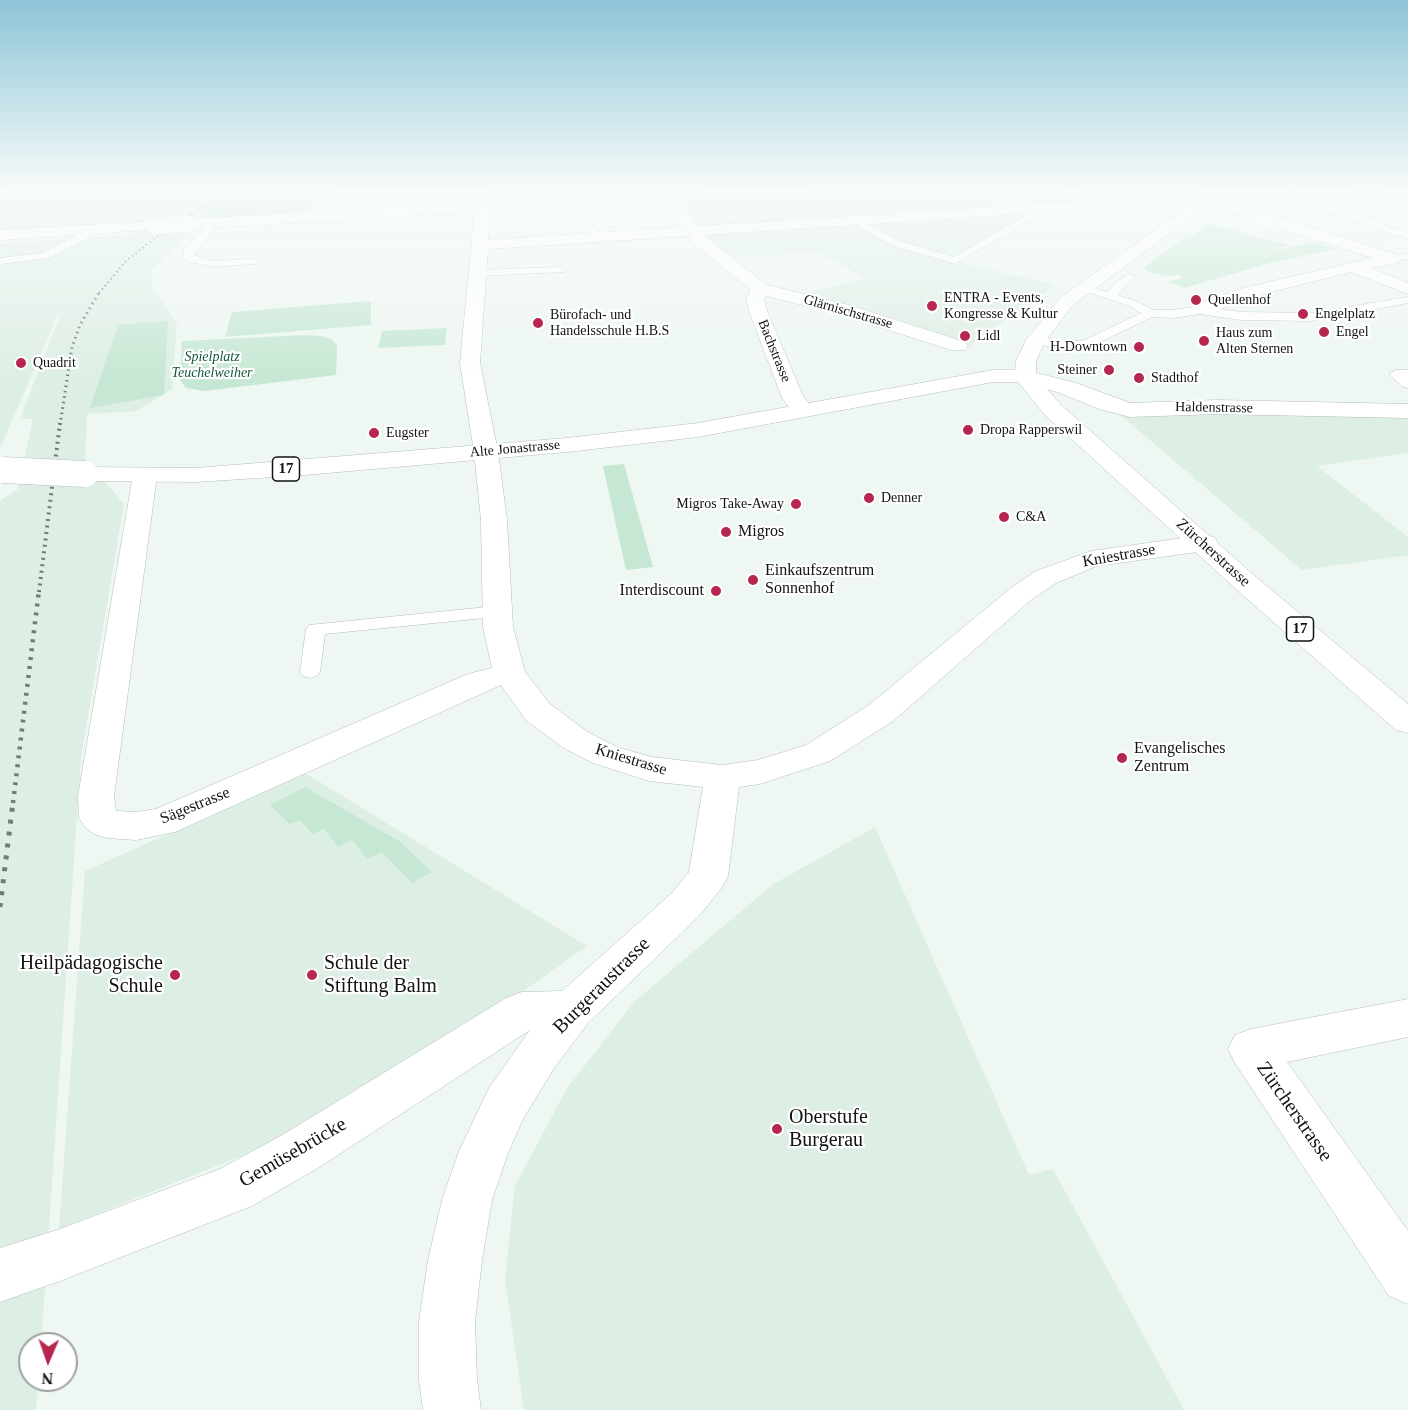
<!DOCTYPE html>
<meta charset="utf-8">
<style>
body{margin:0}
#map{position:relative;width:1408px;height:1410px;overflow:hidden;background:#eef7f2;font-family:Georgia,serif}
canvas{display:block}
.north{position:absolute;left:18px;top:1332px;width:60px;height:60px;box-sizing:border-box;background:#fff;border:2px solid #9fa1a0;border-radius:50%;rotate:182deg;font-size:16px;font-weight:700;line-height:24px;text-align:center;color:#101311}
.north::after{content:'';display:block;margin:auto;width:21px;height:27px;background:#b6264f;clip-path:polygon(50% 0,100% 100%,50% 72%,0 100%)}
</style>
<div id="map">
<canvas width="1408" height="1410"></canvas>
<div class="north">N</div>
</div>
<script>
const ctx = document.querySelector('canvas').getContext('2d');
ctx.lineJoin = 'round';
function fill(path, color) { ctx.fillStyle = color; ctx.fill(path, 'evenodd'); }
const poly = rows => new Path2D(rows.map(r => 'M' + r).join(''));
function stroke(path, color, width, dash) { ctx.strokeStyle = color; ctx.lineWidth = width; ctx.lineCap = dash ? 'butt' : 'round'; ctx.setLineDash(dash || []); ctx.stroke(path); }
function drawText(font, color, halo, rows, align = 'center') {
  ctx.font = font + ' Georgia,serif'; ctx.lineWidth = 4.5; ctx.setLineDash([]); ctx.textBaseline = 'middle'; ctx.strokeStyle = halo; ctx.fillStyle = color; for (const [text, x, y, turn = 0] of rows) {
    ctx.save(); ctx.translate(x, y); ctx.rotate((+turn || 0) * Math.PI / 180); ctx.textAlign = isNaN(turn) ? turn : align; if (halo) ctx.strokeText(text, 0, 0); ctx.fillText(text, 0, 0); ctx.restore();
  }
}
fill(poly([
 [0,188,337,188,282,214,202,219,152,269,152,288,177,324,172,389,136,411,87,414,85,459,124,504,81,757,41,1344,30,1344,30,1380,38,1380,36,1410,0,1410,0,501,18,489,33,419,20,419,61,313,57,316,0,449,0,244,139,234,157,222,0,230],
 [491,188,1198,188,1185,203,1145,197,1100,200,1103,206,1046,211,957,262,1056,285,969,346,804,294,864,278,818,252,730,258,710,243,673,191,516,200,493,197],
 [1118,413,1408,413,1408,453,1317,466,1408,537,1408,555,1302,570],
 [305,773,587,946,505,1004,259,1149,59,1229,85,871],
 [875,827,1029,1175,1053,1169,1184,1410,524,1410,505,1279,515,1186,566,1090,634,1002,772,885]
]), '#ddeee4');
fill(poly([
 [251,188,343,188,320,198,303,212,197,218,220,201],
 [1335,188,1389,188,1379,191,1406,196,1401,201,1389,200],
 [1210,224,1289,245,1271,250,1273,251,1312,242,1337,249,1269,263,1185,288,1168,282,1182,278,1180,275,1167,276,1148,272,1143,268,1186,237,1190,237],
 [371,301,371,325,225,337,232,312],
 [168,321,164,395,90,408,118,325],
 [447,328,445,345,378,348,382,331],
 [304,335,322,336,331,339,337,345,336,375,205,391,186,388,180,380,182,341],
 [624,464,653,567,626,570,603,466],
 [305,787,399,841,432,872,412,883,382,852,367,859,352,840,338,847,324,829,312,834,300,820,290,824,270,805]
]), '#c5e7d3');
const lane = poly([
 [0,188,24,188,0,194,0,188],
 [1270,188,1282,188,1408,233,1408,239,1336,215,1270,188],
 [1144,195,1194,204,1199,207,1194,210,1141,200,1139,198,1144,195],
 [1042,206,1050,208,955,264,891,245,852,222,860,220,899,241,954,257,1042,206],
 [1256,214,1262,214,1264,216,1261,219,1283,230,1278,233,1251,222,1249,220,1256,214],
 [215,219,220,222,193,255,214,261,252,259,257,262,256,264,214,267,190,262,184,258,184,250,212,220,215,219],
 [591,225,596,228,601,239,600,241,592,241,588,232,581,229,591,225],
 [90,227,95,230,87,239,49,258,0,264,0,258,43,253,90,227],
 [1408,253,1408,259,1393,262,1388,259,1408,253],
 [561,267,566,270,565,272,476,276,470,273,476,270,561,267],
 [1129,274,1135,277,1117,295,1138,302,1153,310,1173,310,1200,306,1241,312,1311,313,1408,297,1408,303,1311,321,1241,320,1200,314,1173,318,1152,317,1092,346,1065,350,1032,343,1030,340,1036,336,1065,342,1085,340,1141,313,1130,306,1078,289,1084,286,1108,292,1115,283,1129,274],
 [1396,370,1408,370,1408,388,1403,387,1389,374,1396,370],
 [497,606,504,608,506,612,504,616,325,634,320,672,317,676,310,678,303,676,300,672,306,629,309,625,497,606]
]);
const street = poly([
 [469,188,483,188,490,218,488,240,683,227,662,195,669,191,674,192,698,226,1073,202,1076,198,1065,188,1080,188,1091,200,1082,209,1068,211,704,235,767,285,849,305,965,342,968,346,965,350,951,350,835,313,766,296,764,299,767,311,803,396,814,410,811,415,803,417,795,415,782,398,749,311,746,299,751,290,693,243,688,236,488,249,480,363,498,452,507,520,513,627,525,672,550,704,586,731,617,747,651,757,722,765,758,760,806,745,869,705,1011,588,1036,571,1091,551,1204,535,1214,537,1218,543,1214,549,1204,551,1097,566,1056,583,1031,600,893,721,830,761,760,784,739,787,728,876,722,887,700,915,588,1023,554,1068,523,1119,508,1153,492,1200,482,1260,475,1321,477,1380,481,1410,423,1410,419,1380,419,1321,428,1260,442,1200,459,1151,489,1088,530,1030,318,1168,252,1206,60,1281,0,1302,0,1248,60,1229,220,1169,284,1134,506,998,522,992,562,991,672,893,689,872,703,787,649,781,593,763,562,747,526,720,501,685,175,832,136,840,107,838,94,834,85,827,79,818,78,796,133,475,136,470,145,468,154,470,157,475,114,796,116,811,136,812,156,809,468,674,492,668,483,627,481,520,474,452,460,363,474,218,469,188],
 [1199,197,1232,203,1399,255,1401,259,1399,263,1371,268,1408,283,1408,294,1351,272,1255,296,1207,314,1193,314,1191,310,1193,306,1243,288,1372,258,1224,210,1194,204,1192,201,1199,197],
 [1025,370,1076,383,1130,403,1217,400,1408,404,1408,418,1217,414,1130,417,1099,409,1060,393,1018,380,1014,376,1018,372,1025,370],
 [1408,999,1408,1037,1287,1062,1408,1231,1408,1304,1389,1296,1235,1063,1228,1049,1235,1035,1251,1029,1408,999]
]);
const primary = poly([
 [744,188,817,188,810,192,190,229,182,224,190,219,744,188],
 [1203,188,1217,188,1189,219,1073,305,1045,341,1036,361,1036,376,1061,405,1256,577,1408,704,1408,733,1396,730,1236,589,1045,415,1018,382,993,382,698,437,567,452,305,475,196,482,85,481,76,479,73,474,76,469,85,467,196,468,567,438,698,423,993,370,1015,370,1016,361,1026,340,1061,297,1179,213,1203,188],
 [155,221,163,226,161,229,0,240,0,230,155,221]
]);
stroke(lane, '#b6beb9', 1);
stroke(street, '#b6beb9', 1);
stroke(primary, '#b6beb9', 1);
fill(lane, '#fff');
fill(street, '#fff');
fill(primary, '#fff');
stroke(poly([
 [99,293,126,261,168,228,239,188]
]), '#757a77', 2, [1.5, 3]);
stroke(poly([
 [60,425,72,347,80,325,100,291]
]), '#757a77', 3, [1.5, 4]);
stroke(poly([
 [39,592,60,423]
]), '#757a77', 4, [2, 4.5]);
stroke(poly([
 [13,803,39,590]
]), '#757a77', 4.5, [3, 6]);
stroke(poly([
 [0,907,13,802]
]), '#757a77', 5, [4, 8]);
const primaryBridgeFar1 = poly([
 [155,226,190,224]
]);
const primaryBridge = poly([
 [3,470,85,474]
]);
stroke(primaryBridgeFar1, '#b6beb9', 16, []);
stroke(primaryBridge, '#b6beb9', 27, []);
stroke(primaryBridgeFar1, '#fff', 16);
stroke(primaryBridge, '#fff', 26);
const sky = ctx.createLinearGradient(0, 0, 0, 385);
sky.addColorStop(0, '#8dc4d7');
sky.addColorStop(0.49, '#f7fbf9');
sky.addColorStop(1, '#f7fbf900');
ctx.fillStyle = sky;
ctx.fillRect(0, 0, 1408, 385);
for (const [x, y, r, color] of [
 [1196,300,6,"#b6264f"],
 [932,306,6,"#b6264f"],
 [1303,314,6,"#b6264f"],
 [538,323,6,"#b6264f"],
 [1324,332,6,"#b6264f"],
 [965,336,6,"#b6264f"],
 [1204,341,6,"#b6264f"],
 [1139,347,6,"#b6264f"],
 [21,363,6,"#b6264f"],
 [1109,370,6,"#b6264f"],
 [1139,378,6,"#b6264f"],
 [968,430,6,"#b6264f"],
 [374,433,6,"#b6264f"],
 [869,498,6,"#b6264f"],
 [796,504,6,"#b6264f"],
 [1004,517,6,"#b6264f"],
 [726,532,6,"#b6264f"],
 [753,580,6,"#b6264f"],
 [716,591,6,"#b6264f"],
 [1122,758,6,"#b6264f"],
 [175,975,6,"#b6264f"],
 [312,975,6,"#b6264f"],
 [777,1129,6,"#b6264f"]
]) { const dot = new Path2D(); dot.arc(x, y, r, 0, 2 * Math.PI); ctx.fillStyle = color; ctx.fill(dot); stroke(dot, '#fff', 2); }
drawText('14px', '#101311', '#fff', [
 ["ENTRA - Events,",944,298],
 ["Kongresse & Kultur",944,314],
 ["Quellenhof",1208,300],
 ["Engelplatz",1315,314],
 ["Bürofach- und",550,315],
 ["Handelsschule H.B.S",550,331],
 ["Engel",1336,332],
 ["Haus zum",1216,333],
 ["Alten Sternen",1216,349],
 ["Lidl",977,336],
 ["H-Downtown",1127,347,"right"],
 ["Quadrit",33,363],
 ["Steiner",1097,370,"right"],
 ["Stadthof",1151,378],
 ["Dropa Rapperswil",980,430],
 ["Eugster",386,433],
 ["Denner",881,498],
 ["Migros Take-Away",784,504,"right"],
 ["C&A",1016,517]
], 'left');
drawText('14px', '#101311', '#fff', [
 ["Glärnischstrasse",848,312,16],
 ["Bachstrasse",774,351,68],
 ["Haldenstrasse",1214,408,1],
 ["Alte Jonastrasse",515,449,-5]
]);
drawText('italic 14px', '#13583a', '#fff', [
 ["Spielplatz",212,357],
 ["Teuchelweiher",212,373]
]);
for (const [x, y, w] of [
 [286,469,27],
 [1300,629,27]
]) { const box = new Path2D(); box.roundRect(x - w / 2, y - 12, w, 24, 4.5); ctx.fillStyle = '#fff'; ctx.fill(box); stroke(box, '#101311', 1.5); }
drawText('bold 15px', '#101311', null, [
 ["17",286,469],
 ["17",1300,629]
]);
drawText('16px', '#101311', '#fff', [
 ["Migros",738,532],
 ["Einkaufszentrum",765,571],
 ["Sonnenhof",765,589],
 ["Interdiscount",704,591,"right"],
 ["Evangelisches",1134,749],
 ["Zentrum",1134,767]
], 'left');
drawText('16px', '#101311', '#fff', [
 ["Zürcherstrasse",1213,553,42],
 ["Kniestrasse",1119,556,-10],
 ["Kniestrasse",631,760,17],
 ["Sägestrasse",195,806,-22]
]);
drawText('20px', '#101311', '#fff', [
 ["Heilpädagogische",163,964,"right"],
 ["Schule",163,987,"right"],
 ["Schule der",324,964],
 ["Stiftung Balm",324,987],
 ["Oberstufe",789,1118],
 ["Burgerau",789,1141]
], 'left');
drawText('20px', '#101311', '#fff', [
 ["Burgeraustrasse",602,986,-45],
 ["Zürcherstrasse",1294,1112,55],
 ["Gemüsebrücke",293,1153,-30]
]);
</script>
